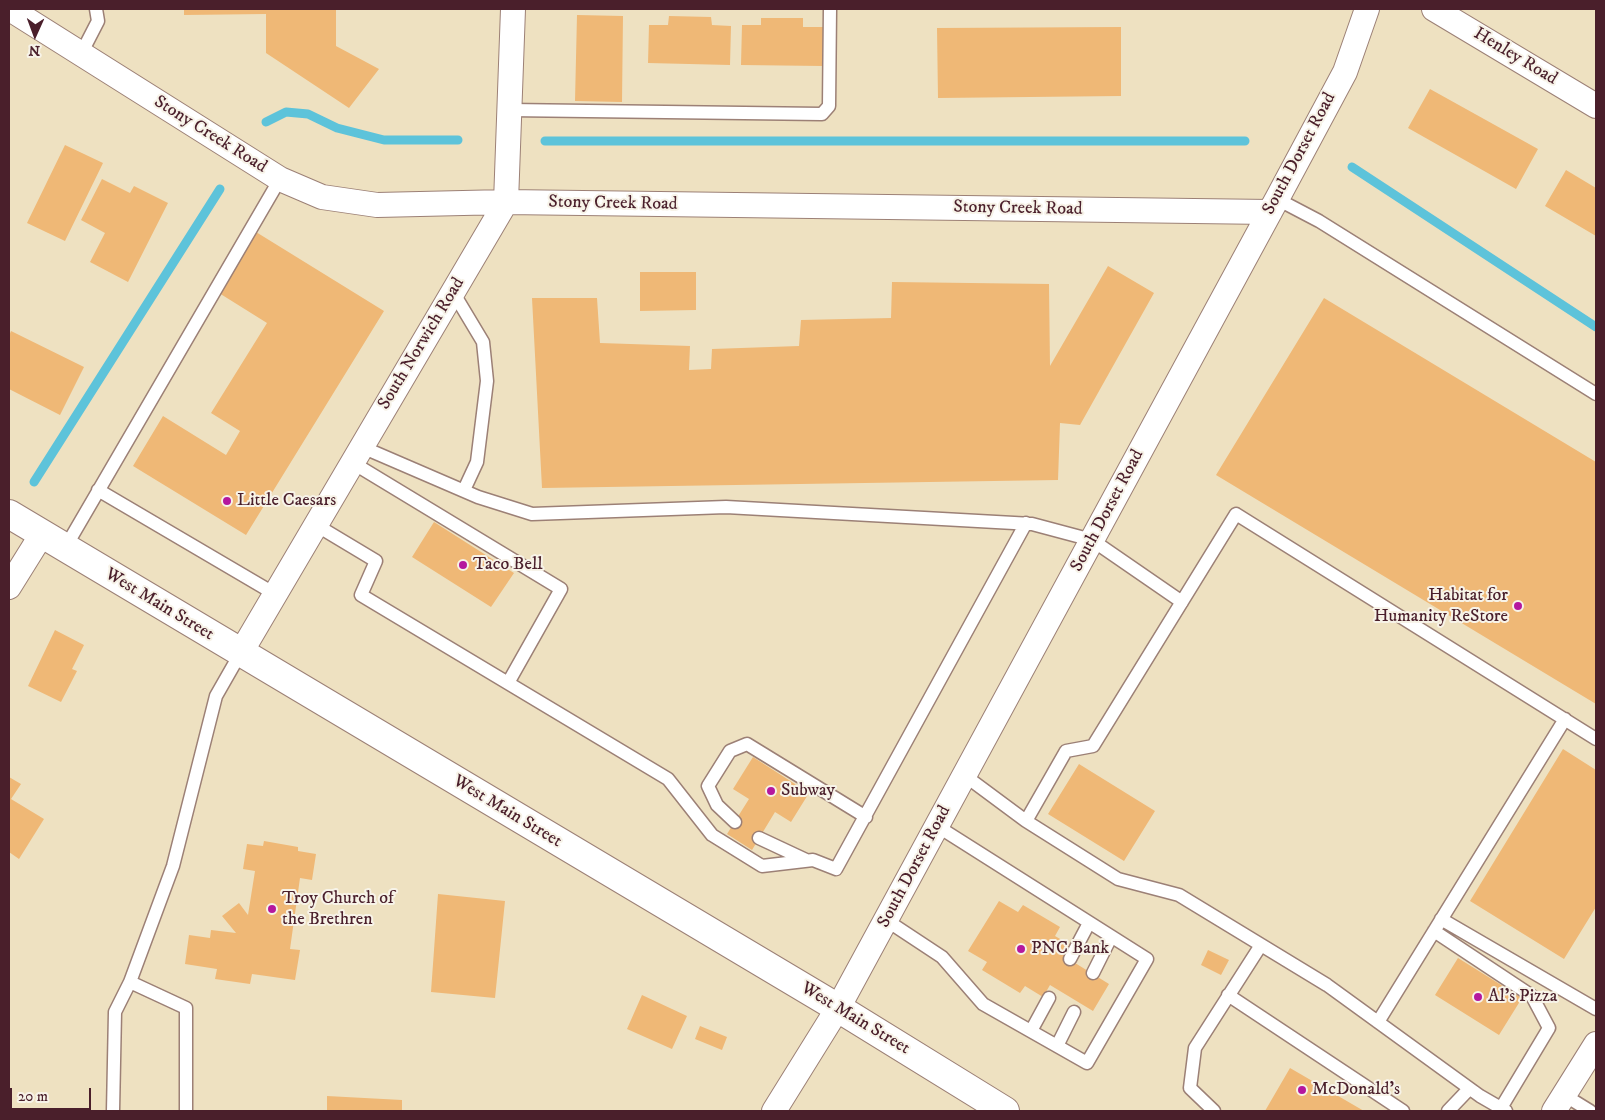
<!DOCTYPE html>
<style>
body{margin:0}
#map{position:relative;width:1605px;height:1120px;overflow:hidden;background:#eee1c1;font-family:"IM FELL DW Pica",serif}
canvas{display:block}
.frame{position:absolute;inset:0;border:10px solid #4a1f2b;pointer-events:none}
.north{position:absolute;left:10px;top:10px;width:50px;height:50px;-webkit-text-stroke:4px #f7f3e8;paint-order:stroke;rotate:182deg;font-size:14px;font-weight:700;line-height:20px;text-align:center;color:#4a1f2b}
.north::after{content:'';display:block;margin:auto;width:18px;height:22px;background:#4a1f2b;clip-path:polygon(50% 0,100% 100%,50% 72%,0 100%)}
.scale{position:absolute;left:10px;top:1088px;width:81px;height:22px;box-sizing:border-box;border:2px solid #4a1f2b;border-top:0;padding-left:6px;font-size:15px;line-height:18px;white-space:nowrap;color:#4a1f2b;-webkit-text-stroke:4px #f7f3e8;paint-order:stroke}
</style>
<div id="map">
<canvas width="1605" height="1120"></canvas>
<div class="frame"></div>
<div class="north">N</div>
<div class="scale">20 m</div>
</div>
<script>
const ctx = document.querySelector('canvas').getContext('2d');
ctx.lineJoin = 'round';
const poly = rows => new Path2D(rows.map(r => 'M' + r).join(''));
function stroke(path, color, width, dash) { ctx.strokeStyle = color; ctx.lineWidth = width; ctx.lineCap = dash ? 'butt' : 'round'; ctx.setLineDash(dash || []); ctx.stroke(path); }
function fill(path, color) { ctx.fillStyle = color; ctx.fill(path, 'evenodd'); }
function drawText(font, color, halo, rows, align = 'center') {
  ctx.font = font + ' "IM FELL DW Pica",serif'; ctx.lineWidth = 4; ctx.setLineDash([]); ctx.textBaseline = 'middle'; ctx.strokeStyle = halo; ctx.fillStyle = color; for (const [text, x, y, turn = 0] of rows) {
    ctx.save(); ctx.translate(x, y); ctx.rotate((+turn || 0) * Math.PI / 180); ctx.textAlign = isNaN(turn) ? turn : align; if (halo) ctx.strokeText(text, 0, 0); ctx.fillText(text, 0, 0); ctx.restore();
  }
}
stroke(poly([
 [266,122,286,112,308,114,337,128,384,140,458,140],
 [545,141,1245,141],
 [1352,167,1596,327],
 [34,482,220,189]
]), '#5dc3da', 9);
fill(poly([
 [184,9,336,9,336,46,379,69,349,108,266,53,266,14,184,15],
 [577,15,623,16,622,102,575,101],
 [669,16,711,17,712,25,731,26,730,65,648,63,649,25,668,25],
 [761,18,803,18,803,27,823,27,823,66,741,65,742,25,761,25],
 [1121,27,1121,96,938,98,937,28],
 [1430,89,1538,149,1516,189,1408,128],
 [65,145,103,163,65,241,27,223],
 [1566,170,1596,188,1596,236,1545,206],
 [102,179,130,193,134,186,168,203,128,282,90,262,105,233,81,220],
 [256,232,384,311,246,535,133,466,163,416,226,455,240,431,211,413,267,323,219,293],
 [1108,266,1154,293,1080,425,1060,423,1058,480,542,488,532,298,597,298,600,343,690,346,689,370,711,369,712,349,799,346,801,320,891,318,892,282,1049,284,1050,366],
 [640,272,696,272,696,310,640,311],
 [1324,298,1596,462,1596,704,1216,475],
 [11,331,84,367,60,415,9,389,9,336],
 [434,522,514,573,491,607,412,557],
 [55,630,84,645,72,669,77,671,61,702,28,686],
 [1563,749,1596,770,1596,907,1564,959,1470,901],
 [753,757,809,793,791,822,775,812,752,850,727,834,749,799,733,789],
 [1079,764,1155,811,1124,861,1048,814],
 [9,777,21,784,11,799,44,819,19,859,9,852],
 [264,841,298,847,298,851,316,854,312,880,300,878,290,949,300,950,295,980,252,974,250,984,215,979,217,969,185,964,189,935,210,938,211,930,236,933,222,916,239,903,248,915,255,871,243,869,247,844,263,846],
 [438,894,505,901,495,998,431,992],
 [999,901,1018,912,1023,905,1060,927,1055,936,1074,947,1067,958,1109,984,1093,1011,1050,985,1043,997,1025,986,1020,993,982,970,987,962,968,951],
 [1208,950,1229,960,1221,975,1201,965],
 [1458,958,1522,998,1499,1035,1435,995],
 [642,995,687,1016,672,1049,627,1029],
 [700,1026,727,1037,722,1050,695,1039],
 [1290,1068,1364,1111,1265,1111],
 [327,1096,402,1100,402,1111,327,1111]
]), '#efb876');
const service = poly([
 [81,54,98,21,96,9],
 [509,110,822,114,829,106,830,9],
 [1277,199,1319,221,1596,394],
 [453,292,483,342,487,381,477,462,464,490],
 [362,447,478,497,532,514,726,507,1032,524,1092,540,1182,602],
 [353,463,561,589,508,683],
 [98,490,275,594],
 [316,525,376,561,361,595,668,779,712,835,762,866,813,860,836,869,1026,523],
 [65,548,280,179],
 [964,775,1026,821,1066,751,1093,746,1236,514,1596,739],
 [1026,821,1118,879,1179,895,1327,985,1480,1096,1506,1111],
 [735,822,717,805,708,786,730,751,747,744,866,817],
 [759,838,806,860],
 [1441,919,1596,1009],
 [886,920,942,957,983,1004,1087,1063,1147,959,937,826],
 [1434,931,1532,996,1549,1028,1501,1108],
 [1070,959,1089,923],
 [1093,973,1111,937],
 [1228,995,1403,1111],
 [1378,1022,1565,719],
 [1031,1031,1049,998],
 [1057,1046,1074,1012],
 [1564,1095,1590,1111],
 [113,1111,115,1012,130,982],
 [186,1111,186,1008,130,982,173,866,216,696,240,654],
 [1214,1111,1190,1088,1195,1048,1261,945],
 [1448,1111,1469,1089]
]);
const minor = poly([
 [10,9,280,179,322,197,377,205,506,202,1270,212],
 [1434,9,1596,106],
 [9,587,42,534],
 [240,654,506,202,513,9],
 [774,1111,838,1008,1277,199,1345,72,1367,9],
 [1554,1111,1596,1044]
]);
const primary = poly([
 [9,514,838,1008,1005,1111]
]);
stroke(service, '#9c8076', 15);
stroke(minor, '#9c8076', 26);
stroke(primary, '#9c8076', 30);
stroke(service, '#fff', 12);
stroke(minor, '#fff', 24);
stroke(primary, '#fff', 28);
for (const [x, y, r, color] of [
 [227,501,5,"#b5179e"],
 [463,565,5,"#b5179e"],
 [1518,606,5,"#b5179e"],
 [771,791,5,"#b5179e"],
 [272,909,5,"#b5179e"],
 [1021,949,5,"#b5179e"],
 [1478,997,5,"#b5179e"],
 [1302,1090,5,"#b5179e"]
]) { const dot = new Path2D(); dot.arc(x, y, r, 0, 2 * Math.PI); ctx.fillStyle = color; ctx.fill(dot); stroke(dot, '#f7f3e8', 2); }
drawText('18px', '#4a1f2b', '#f7f3e8', [
 ["Henley Road",1515,57,31],
 ["Stony Creek Road",210,135,32],
 ["South Dorset Road",1300,154,-62],
 ["Stony Creek Road",613,204,1],
 ["Stony Creek Road",1018,209,1],
 ["South Norwich Road",422,344,-59],
 ["South Dorset Road",1108,511,-62],
 ["West Main Street",159,605,31],
 ["West Main Street",507,812,31],
 ["South Dorset Road",915,867,-62],
 ["West Main Street",855,1019,31]
]);
drawText('18px', '#4a1f2b', '#f7f3e8', [
 ["Little Caesars",237,501],
 ["Taco Bell",473,565],
 ["Habitat for",1508,596,"right"],
 ["Humanity ReStore",1508,617,"right"],
 ["Subway",781,791],
 ["Troy Church of",282,899],
 ["the Brethren",282,920],
 ["PNC Bank",1031,949],
 ["Al's Pizza",1488,997],
 ["McDonald's",1312,1090]
], 'left');
</script>
